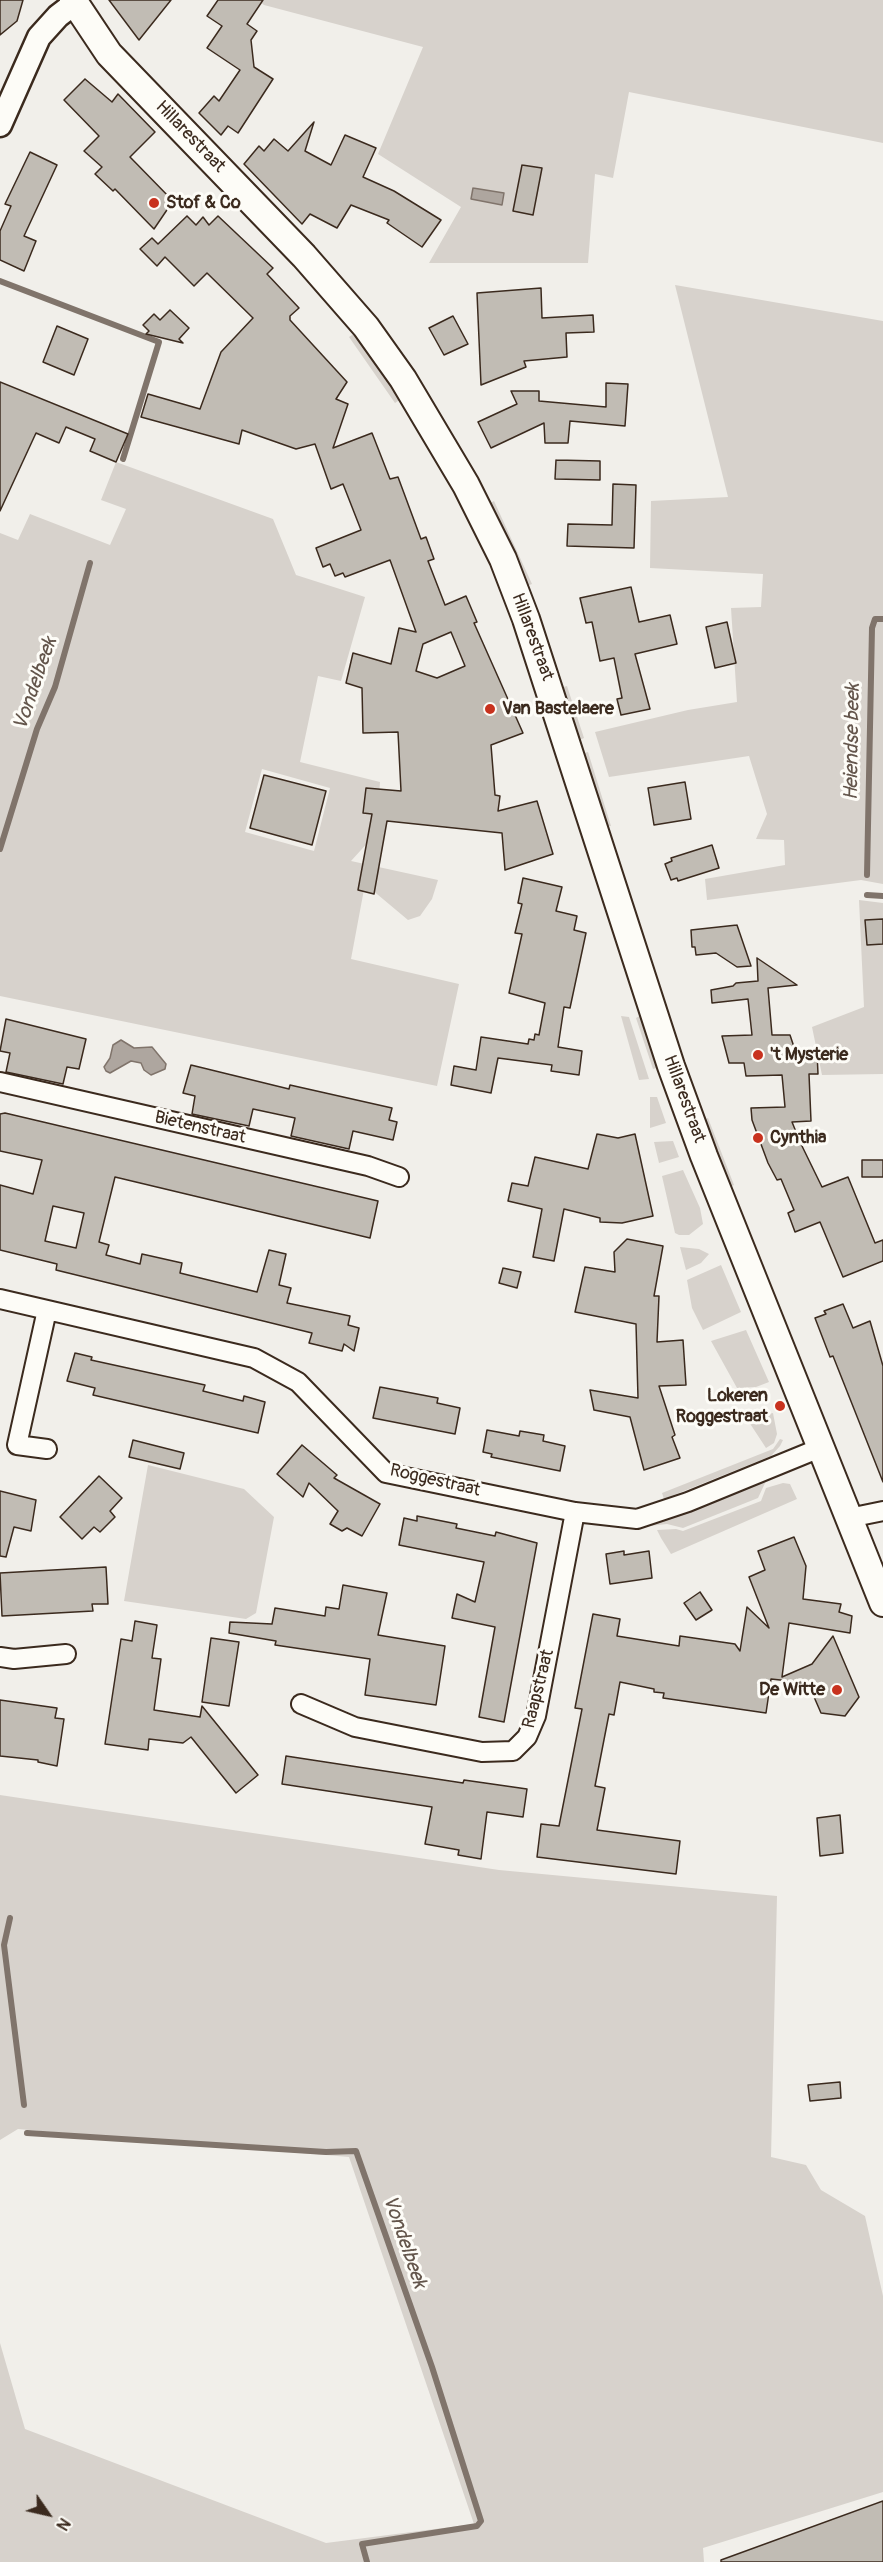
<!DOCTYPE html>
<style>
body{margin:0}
#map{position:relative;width:883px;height:2562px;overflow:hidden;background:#f1efea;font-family:Pangolin,sans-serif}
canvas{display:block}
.north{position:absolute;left:18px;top:2484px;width:60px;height:60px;-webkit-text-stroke:4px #fdfcf7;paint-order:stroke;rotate:124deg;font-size:16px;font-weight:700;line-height:24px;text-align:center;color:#3b2a1e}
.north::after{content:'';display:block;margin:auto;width:21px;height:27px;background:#3b2a1e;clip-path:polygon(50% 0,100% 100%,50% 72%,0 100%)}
</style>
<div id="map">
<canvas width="883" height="2562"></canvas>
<div class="north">N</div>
</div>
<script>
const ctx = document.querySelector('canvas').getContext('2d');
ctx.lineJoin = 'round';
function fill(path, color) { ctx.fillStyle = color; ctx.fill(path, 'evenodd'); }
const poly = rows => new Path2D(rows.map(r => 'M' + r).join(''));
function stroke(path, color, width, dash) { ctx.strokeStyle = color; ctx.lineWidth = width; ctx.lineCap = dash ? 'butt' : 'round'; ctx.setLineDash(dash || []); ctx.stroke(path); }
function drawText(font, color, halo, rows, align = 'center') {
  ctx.font = font + ' Pangolin,sans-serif'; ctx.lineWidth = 6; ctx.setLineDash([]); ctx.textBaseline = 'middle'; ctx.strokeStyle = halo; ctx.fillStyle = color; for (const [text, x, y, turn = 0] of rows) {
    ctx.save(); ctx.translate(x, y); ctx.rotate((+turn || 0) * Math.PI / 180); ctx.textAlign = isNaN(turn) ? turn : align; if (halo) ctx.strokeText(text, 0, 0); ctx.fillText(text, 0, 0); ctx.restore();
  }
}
fill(poly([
 [258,0,883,0,883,143,629,92,613,178,595,174,588,263,429,263,461,207,378,154,423,47,264,5],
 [675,285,883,321,883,884,861,880,707,900,705,879,785,865,784,840,756,839,767,814,749,756,609,777,595,732,688,710,737,702,731,608,761,607,763,574,650,568,651,501,728,497],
 [355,333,401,399,395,403,349,337],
 [116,462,273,519,296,575,365,597,341,681,318,676,300,762,380,782,378,810,371,839,351,861,438,880,432,899,420,916,408,920,365,884,351,959,459,984,437,1086,0,996,0,533,18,540,30,514,110,545,126,509,101,500],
 [262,769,330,788,314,851,245,832],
 [494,501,532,584,524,587,487,505],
 [567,686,584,738,577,741,560,688],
 [588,752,611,826,603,827,581,754],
 [859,900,883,903,883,1074,822,1075,812,1027,864,1007],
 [643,1014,660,1067,653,1069,636,1018],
 [621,1016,629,1017,649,1079,639,1080],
 [650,1097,657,1097,666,1123,650,1128],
 [708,1118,734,1185,728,1188,702,1121],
 [673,1141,679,1157,659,1163,654,1142],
 [683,1170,700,1208,703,1224,689,1235,679,1235,675,1233,662,1176],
 [680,1247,699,1249,709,1254,701,1263,686,1270],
 [721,1265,741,1312,703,1330,692,1308,687,1280],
 [746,1330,769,1382,756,1387,737,1388,711,1341],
 [773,1413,777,1434,774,1443,766,1448,747,1419],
 [780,1439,783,1440,780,1446,771,1456,664,1499,662,1493,773,1449],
 [148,1465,244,1489,274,1517,256,1613,246,1619,124,1601],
 [766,1481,758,1498,683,1528,667,1524,622,1529,622,1525,695,1507],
 [783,1483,790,1484,797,1499,671,1554,661,1538,657,1530,676,1529,683,1531,761,1501,766,1488],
 [0,1795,499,1870,777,1896,771,2157,806,2165,821,2190,865,2216,883,2296,883,2492,703,2548,704,2562,0,2562,0,2343,25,2429,326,2543,474,2524,349,2157,18,2129,0,2140]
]), '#d7d2cc');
const water = poly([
 [473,188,504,193,502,205,471,199,473,188],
 [121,1040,134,1048,152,1047,166,1064,165,1069,151,1075,144,1070,141,1063,131,1061,110,1073,106,1071,104,1067,110,1058,113,1045,121,1040]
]);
fill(water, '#aea69f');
stroke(water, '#80746b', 1.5);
stroke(poly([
 [0,281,159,342,123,459],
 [0,849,37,729,55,687,90,563],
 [867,875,872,628,875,619,883,619],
 [867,895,883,896],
 [10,1918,4,1945,24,2105],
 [27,2133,326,2152,356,2151,432,2367,481,2521,477,2526,362,2544,367,2562]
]), '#80746b', 6);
const building = poly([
 [0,0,23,0,17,21,0,35,0,0],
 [109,0,171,0,139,40,109,0],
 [218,0,263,0,247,24,257,31,251,40,254,67,273,79,238,133,228,126,221,135,199,113,214,96,219,101,240,70,207,48,222,26,207,16,218,0],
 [85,79,112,102,118,94,155,132,130,157,173,201,154,229,115,189,113,191,95,174,102,167,84,151,99,136,64,100,85,79],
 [314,122,305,151,331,165,345,135,376,148,363,177,394,191,441,220,422,247,387,223,389,220,351,205,337,228,310,214,302,224,244,164,259,146,264,151,274,139,288,151,314,122],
 [30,152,57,165,24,236,36,241,24,271,0,260,0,231,11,206,5,204,30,152],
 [522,165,542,168,533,215,513,211,522,165],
 [187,216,196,225,203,217,209,225,218,216,273,268,267,274,299,308,290,316,290,320,347,382,336,399,348,404,333,448,372,433,390,479,398,477,421,539,426,537,434,559,428,561,445,605,466,596,477,622,474,623,523,733,491,745,495,795,500,796,498,811,537,801,553,854,505,870,502,833,387,821,374,894,358,890,372,814,363,813,366,788,401,791,398,732,363,733,362,688,346,683,353,653,391,664,399,628,416,632,390,560,345,577,343,573,335,576,330,564,323,567,316,548,361,530,343,484,331,489,315,444,296,449,242,430,239,444,141,417,148,394,200,409,221,352,253,318,207,273,194,286,165,257,157,266,140,249,152,238,158,244,187,216],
 [451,632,465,666,437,678,416,671,423,644,451,632],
 [541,288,542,318,593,315,594,332,566,333,567,357,524,361,526,367,481,385,477,293,541,288],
 [170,310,189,328,179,339,183,343,146,334,149,331,143,325,154,314,160,320,170,310],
 [453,316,468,344,444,355,429,328,453,316],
 [57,326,88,339,74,375,43,362,57,326],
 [0,382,128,434,116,462,90,451,95,439,66,427,59,443,36,433,0,511,0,382],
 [606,383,628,384,625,426,570,421,568,443,545,443,544,423,491,448,478,422,517,404,511,391,539,391,539,401,606,407,606,383],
 [556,460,600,461,600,480,555,479,556,460],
 [613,484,636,485,634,548,567,546,568,524,612,525,613,484],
 [631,587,639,622,670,615,677,644,635,654,650,709,621,715,617,699,622,698,614,658,600,661,592,622,586,623,580,598,631,587],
 [727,622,736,663,715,668,706,627,727,622],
 [264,775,326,791,312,845,250,828,264,775],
 [685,782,691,819,654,825,648,788,685,782],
 [712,845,719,868,678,881,677,878,671,880,665,864,672,861,671,858,712,845],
 [523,878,562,887,556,911,577,916,574,930,586,933,570,1008,564,1007,558,1047,582,1051,579,1075,551,1071,552,1065,498,1058,491,1093,451,1085,454,1066,476,1070,481,1037,528,1044,529,1039,534,1040,535,1034,539,1035,545,1003,509,993,522,934,515,933,522,904,518,903,523,878],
 [883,919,883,944,867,945,865,920,883,919],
 [737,925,751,966,737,967,716,953,696,955,695,947,692,947,691,930,737,925],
 [757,958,797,985,768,988,772,1035,790,1035,798,1059,817,1052,818,1074,809,1074,811,1121,792,1122,801,1144,822,1187,848,1177,875,1243,883,1240,883,1261,843,1277,820,1222,795,1232,788,1213,794,1210,781,1179,777,1180,768,1163,752,1120,751,1108,785,1107,782,1075,746,1076,744,1063,729,1063,722,1036,752,1035,748,999,712,1003,711,990,733,986,736,983,758,981,757,958],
 [6,1019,86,1039,79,1069,67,1067,63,1084,6,1072,10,1053,0,1051,6,1019],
 [191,1065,289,1089,290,1085,392,1108,389,1120,397,1122,393,1140,353,1131,349,1149,291,1136,295,1118,253,1109,249,1126,192,1114,195,1096,183,1093,191,1065],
 [5,1113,378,1201,370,1238,115,1177,99,1242,109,1245,106,1255,140,1264,142,1254,182,1263,180,1273,257,1292,269,1250,286,1254,279,1285,291,1288,287,1303,350,1316,348,1325,359,1328,354,1351,344,1344,342,1351,309,1343,312,1333,56,1270,57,1264,0,1250,0,1185,33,1194,42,1160,0,1151,0,1114,5,1113],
 [53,1206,84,1213,76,1248,45,1241,53,1206],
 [597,1134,618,1138,635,1134,653,1216,622,1223,600,1222,600,1218,564,1209,554,1261,533,1257,542,1209,508,1201,512,1183,528,1186,535,1157,588,1169,597,1134],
 [862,1160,883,1160,883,1177,862,1177,862,1160],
 [627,1239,663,1246,654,1296,659,1296,657,1342,683,1340,686,1385,659,1386,675,1435,672,1437,680,1458,644,1470,630,1417,594,1410,590,1390,638,1398,636,1324,575,1312,585,1267,615,1272,614,1252,627,1239],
 [503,1268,521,1272,517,1288,499,1283,503,1268],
 [843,1304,853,1328,870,1321,883,1366,883,1482,833,1356,830,1357,815,1318,826,1314,824,1311,843,1304],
 [75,1353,92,1357,91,1360,205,1385,203,1391,243,1401,244,1396,265,1402,258,1433,93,1395,95,1388,67,1381,75,1353],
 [380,1387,438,1398,437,1403,460,1408,455,1434,373,1418,380,1387],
 [487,1430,519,1436,520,1431,544,1435,543,1441,565,1446,560,1471,491,1457,492,1454,483,1452,487,1430],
 [133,1440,184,1453,180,1469,129,1457,133,1440],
 [302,1445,337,1475,334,1478,380,1504,362,1536,347,1528,342,1531,330,1524,338,1511,309,1483,303,1497,277,1474,302,1445],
 [99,1476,122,1498,110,1511,115,1517,100,1532,94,1527,82,1539,60,1517,99,1476],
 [0,1491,36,1500,31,1531,14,1527,6,1557,0,1556,0,1491],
 [417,1516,457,1524,456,1528,495,1536,496,1532,537,1543,504,1722,479,1717,495,1627,452,1618,457,1594,475,1602,484,1562,399,1545,404,1518,417,1521,417,1516],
 [794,1537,806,1566,803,1599,841,1604,839,1612,852,1616,850,1633,789,1623,782,1677,812,1664,833,1636,859,1697,845,1716,821,1713,808,1683,771,1679,766,1713,663,1698,664,1693,654,1692,654,1689,620,1682,614,1715,609,1714,595,1786,605,1788,597,1830,680,1841,676,1874,537,1857,541,1824,559,1826,582,1709,575,1708,593,1614,620,1619,617,1636,679,1646,680,1636,735,1644,740,1651,747,1607,769,1628,749,1577,765,1570,758,1551,794,1537],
 [624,1551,624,1555,649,1551,652,1578,610,1584,606,1554,624,1551],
 [106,1567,108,1604,92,1604,93,1611,2,1616,0,1573,106,1567],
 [343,1585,387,1593,378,1635,445,1646,436,1705,365,1695,370,1659,275,1645,276,1641,229,1633,230,1622,272,1624,275,1608,325,1616,326,1607,339,1609,343,1585],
 [700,1592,712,1610,696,1620,684,1603,700,1592],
 [135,1621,157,1625,152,1658,161,1659,154,1710,200,1717,202,1706,258,1775,236,1793,191,1737,183,1743,149,1739,148,1750,105,1744,121,1639,132,1641,135,1621],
 [211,1638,239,1642,229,1706,202,1702,211,1638],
 [0,1700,57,1708,55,1718,64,1719,57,1766,38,1762,38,1760,0,1756,0,1700],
 [286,1756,463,1783,464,1780,527,1789,523,1817,487,1812,481,1859,458,1855,459,1850,425,1844,432,1807,282,1784,286,1756],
 [840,1815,843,1853,820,1856,817,1818,840,1815],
 [840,2082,841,2098,810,2101,808,2085,840,2082],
 [883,2501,883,2562,721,2562,721,2560,883,2501]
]);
fill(building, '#c1bcb4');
stroke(building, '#3b2a1e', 1.5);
const minor = poly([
 [0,1082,368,1166,399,1177],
 [0,1299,254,1358,298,1382,386,1473,575,1512,637,1519,688,1502,820,1448],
 [47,1310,17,1445,47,1449],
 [849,1518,883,1511],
 [0,1657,14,1659,66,1654],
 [301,1704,355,1727,482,1752,513,1751,527,1737,536,1716,575,1512]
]);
const tertiary = poly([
 [0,125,39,37,58,16,75,3]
]);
const secondary = poly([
 [73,0,109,54,304,256,366,327,403,379,466,485,503,559,526,619,671,1066,704,1156,883,1603]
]);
stroke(minor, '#3b2a1e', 22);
stroke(tertiary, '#3b2a1e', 27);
stroke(secondary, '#3b2a1e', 30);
stroke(minor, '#fdfcf7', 18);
stroke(tertiary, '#fdfcf7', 22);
stroke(secondary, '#fdfcf7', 26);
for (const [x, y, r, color] of [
 [154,203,6,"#c8321e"],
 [490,709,6,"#c8321e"],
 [758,1055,6,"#c8321e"],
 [758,1138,6,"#c8321e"],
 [780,1406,6,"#c8321e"],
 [837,1690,6,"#c8321e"]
]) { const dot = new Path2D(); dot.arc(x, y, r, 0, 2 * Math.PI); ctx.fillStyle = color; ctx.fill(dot); stroke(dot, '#fdfcf7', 2); }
drawText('18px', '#3b2a1e', '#fdfcf7', [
 ["Hillarestraat",190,137,46],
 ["Hillarestraat",532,637,70],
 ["Hillarestraat",684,1099,70],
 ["Bietenstraat",200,1128,13],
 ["Roggestraat",435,1481,13],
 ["Raapstraat",539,1689,-76]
]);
drawText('bold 18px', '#3b2a1e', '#fdfcf7', [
 ["Stof & Co",166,203],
 ["Van Bastelaere",502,709],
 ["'t Mysterie",770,1055],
 ["Cynthia",770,1138],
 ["Lokeren",768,1396,"right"],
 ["Roggestraat",768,1417,"right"],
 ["De Witte",825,1690,"right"]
], 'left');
drawText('italic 20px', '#63554b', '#fdfcf7', [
 ["Vondelbeek",36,684,-71],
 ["Heiendse beek",853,742,-89],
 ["Vondelbeek",404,2242,71]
]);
</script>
